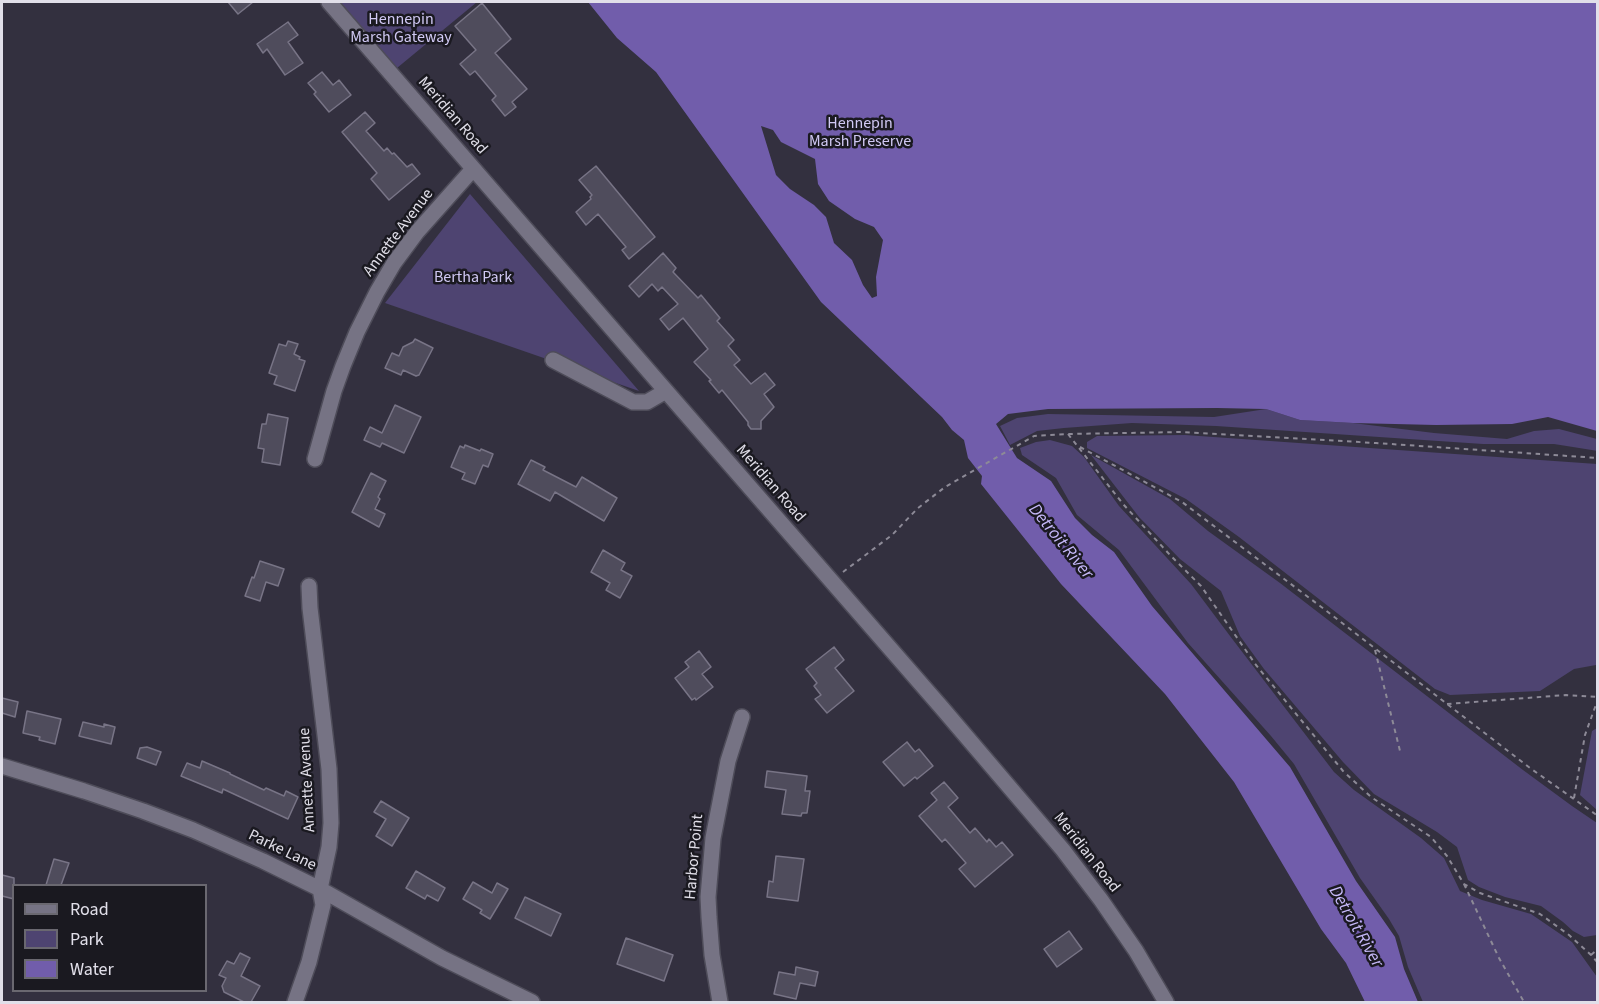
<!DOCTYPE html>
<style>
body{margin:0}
#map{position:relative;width:1599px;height:1004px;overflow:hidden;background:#33303f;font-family:"Source Sans 3",sans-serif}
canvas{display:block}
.frame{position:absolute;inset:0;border:3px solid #e1dfe9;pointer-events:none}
.legend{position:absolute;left:12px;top:884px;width:195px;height:108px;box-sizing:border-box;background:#1a1920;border:2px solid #6a6870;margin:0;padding:8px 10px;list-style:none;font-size:18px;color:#e1dfe9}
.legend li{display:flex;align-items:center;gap:12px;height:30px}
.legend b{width:30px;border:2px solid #6a6870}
</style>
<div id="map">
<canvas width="1599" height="1004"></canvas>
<div class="frame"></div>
<ul class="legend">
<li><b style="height:8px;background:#767384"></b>Road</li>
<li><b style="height:16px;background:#4e4471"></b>Park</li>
<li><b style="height:16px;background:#715dab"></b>Water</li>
</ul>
</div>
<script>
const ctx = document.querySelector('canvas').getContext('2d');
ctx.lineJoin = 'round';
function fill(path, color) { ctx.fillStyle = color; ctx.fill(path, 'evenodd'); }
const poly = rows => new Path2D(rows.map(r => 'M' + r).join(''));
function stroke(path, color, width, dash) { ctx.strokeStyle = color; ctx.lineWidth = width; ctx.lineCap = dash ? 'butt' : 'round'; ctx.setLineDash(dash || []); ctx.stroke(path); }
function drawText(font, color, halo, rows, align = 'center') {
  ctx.font = font + ' "Source Sans 3",sans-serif'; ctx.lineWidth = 5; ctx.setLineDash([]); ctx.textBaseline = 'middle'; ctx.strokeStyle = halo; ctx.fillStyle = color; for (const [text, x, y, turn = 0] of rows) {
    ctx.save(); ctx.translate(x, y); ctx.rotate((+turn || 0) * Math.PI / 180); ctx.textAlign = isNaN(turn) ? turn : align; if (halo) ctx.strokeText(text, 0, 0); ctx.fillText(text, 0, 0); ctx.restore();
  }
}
fill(poly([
 [340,2,477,2,397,68],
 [470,194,639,391,385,303],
 [1266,409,1300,420,1353,423,1434,433,1507,439,1534,431,1559,429,1597,439,1598,451,1554,444,1483,444,1216,426,1132,423,1064,428,1037,431,1010,445,1000,426,1017,418,1048,414,1214,417],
 [1185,435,1597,464,1597,666,1596,665,1574,669,1540,691,1450,695,1435,689,1239,537,1186,499,1087,448,1087,442,1097,436],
 [1050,440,1072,446,1084,457,1119,506,1191,584,1230,636,1334,772,1354,790,1421,838,1444,858,1460,891,1482,900,1531,914,1572,942,1597,977,1597,1002,1423,1002,1408,967,1399,936,1389,919,1360,878,1294,764,1271,736,1188,643,1119,550,1077,515,1056,478,1022,455,1020,448,1036,442],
 [1091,455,1170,499,1208,531,1280,583,1523,770,1572,806,1597,823,1597,935,1584,937,1573,931,1563,922,1541,906,1505,897,1479,887,1468,880,1457,847,1437,832,1374,794,1343,762,1264,669,1240,636,1221,591,1180,559,1139,517],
 [1597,728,1597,810,1580,795,1592,731]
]), '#4e4471');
fill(poly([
 [588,2,1597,2,1597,431,1548,417,1512,424,1436,425,1353,423,1300,420,1266,409,1217,408,1048,409,1008,414,996,424,1017,458,1051,481,1075,518,1092,535,1114,552,1152,606,1290,767,1356,881,1395,937,1404,969,1418,1002,1365,1002,1346,963,1321,929,1234,782,1165,694,1061,584,981,484,982,476,968,458,964,440,952,430,942,417,821,302,656,72,617,38],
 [761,126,773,130,781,142,815,159,818,184,829,201,855,219,874,227,883,240,876,277,877,296,872,298,863,285,852,260,834,243,826,217,814,205,790,189,776,175]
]), '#715dab');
const building = poly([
 [228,2,253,2,238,14,228,2],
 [482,3,511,39,495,53,527,89,512,102,516,107,505,116,492,100,496,96,475,71,470,75,460,64,476,50,455,26,482,3],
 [288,22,298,35,288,42,303,63,285,75,267,49,263,53,257,44,288,22],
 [322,72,333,85,339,80,351,95,329,112,314,94,316,92,308,83,322,72],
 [365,112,375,123,366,131,384,151,387,148,392,154,394,153,407,167,412,164,420,174,389,200,371,179,377,173,342,132,365,112],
 [596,166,655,237,629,259,622,250,626,247,598,214,586,225,576,212,591,199,590,197,592,195,579,180,596,166],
 [663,253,676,268,673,272,698,298,701,295,720,318,717,321,734,340,728,346,740,360,734,365,751,384,765,373,775,385,764,394,774,407,761,421,761,429,751,429,748,425,748,422,722,390,719,393,709,381,711,380,694,362,708,349,683,318,669,330,660,319,678,304,662,287,658,291,652,284,639,297,629,286,663,253],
 [415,339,433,348,419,375,416,376,403,370,401,375,385,368,392,353,399,356,403,347,413,342,415,339],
 [288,341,298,344,294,354,300,357,299,359,305,361,295,391,274,384,277,376,269,373,279,344,286,346,288,341],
 [395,405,421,417,404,453,382,443,380,447,364,440,370,427,382,433,395,405],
 [268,414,288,418,280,465,262,462,264,449,258,448,262,424,266,424,268,414],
 [465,445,480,451,481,449,493,454,488,467,483,465,475,484,462,479,465,473,451,467,460,446,464,448,465,445],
 [531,460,545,467,543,470,576,487,582,477,617,498,604,521,555,492,550,501,518,484,531,460],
 [371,473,386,481,378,497,380,499,375,509,385,514,379,527,352,512,371,473],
 [603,550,625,563,621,570,632,576,620,598,606,590,610,583,591,572,603,550],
 [260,561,284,569,278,586,266,582,260,601,245,596,252,577,254,578,260,561],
 [834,647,844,660,835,668,854,691,827,713,815,699,821,695,814,686,817,683,806,669,834,647],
 [699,651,711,667,702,674,713,687,696,700,695,698,692,700,675,678,689,667,685,662,699,651],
 [2,698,18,702,15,717,2,713,2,698],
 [27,711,61,719,55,744,39,740,40,737,23,733,27,711],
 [83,722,104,727,104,724,115,727,111,744,79,736,83,722],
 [907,742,915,752,919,749,933,766,917,779,915,777,904,786,883,762,907,742],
 [147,747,161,752,156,765,137,758,140,748,147,747],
 [202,761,230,773,230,774,264,790,266,788,284,796,286,791,298,797,288,819,223,789,222,793,181,776,187,763,200,768,202,761],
 [767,771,807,776,805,791,810,791,807,813,802,813,801,816,782,814,786,790,765,787,767,771],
 [944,782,958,798,948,807,970,833,975,828,987,842,989,839,996,847,1002,842,1013,855,975,887,959,869,966,863,945,839,942,842,919,816,937,800,931,793,944,782],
 [381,801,409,818,392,846,376,836,386,819,374,812,381,801],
 [776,856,804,859,798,901,767,897,769,881,773,882,776,856],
 [54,859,69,863,61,885,46,885,54,859],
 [416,871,445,888,438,901,427,895,425,899,406,888,416,871],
 [2,875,14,878,14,899,2,896,2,875],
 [473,882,492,893,497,883,508,889,490,919,480,913,482,910,463,899,473,882],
 [525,897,561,914,551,936,515,918,525,897],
 [1069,931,1082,949,1057,967,1044,949,1069,931],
 [626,938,673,955,664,981,617,964,626,938],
 [240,953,250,958,241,976,260,986,251,1002,244,1002,224,992,222,986,226,978,219,975,227,961,234,964,240,953],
 [796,967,818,972,815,986,800,983,796,999,774,994,779,972,795,975,796,967]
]);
fill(building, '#4f4c5c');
stroke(building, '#787486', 1.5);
const minor = poly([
 [329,2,666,391,942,708,1063,850,1101,900,1136,951,1166,1002],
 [553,360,633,402,647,402,666,391],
 [315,459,334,391,343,366,357,332,377,292,394,263,417,232,473,169],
 [2,766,84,791,143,811,193,830,263,861,320,889,442,958,532,1002],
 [295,1002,309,962,323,905,320,889,329,847,331,823,329,769,310,608,309,586],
 [720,1002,712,955,709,917,708,897,713,838,728,761,742,717]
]);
stroke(minor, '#4e4c59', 18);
stroke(poly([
 [1068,434,1123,504,1170,555,1201,586,1256,665,1343,771,1371,797,1431,837,1447,856,1464,884,1480,893,1540,914,1569,935,1591,955,1598,963],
 [1080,447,1182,502,1320,606,1530,768,1598,816],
 [843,572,892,535,918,508,945,487,1034,436,1068,434,1181,432,1376,443,1598,458],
 [1375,650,1400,751],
 [1447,704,1566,695,1598,697],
 [1574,798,1585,735,1598,699],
 [1464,884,1499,958,1524,1002],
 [1591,955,1598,949]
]), '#8d8a97', 2, [4.5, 4.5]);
stroke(minor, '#767384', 15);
drawText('16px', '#d1c9f4', '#1a1920', [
 ["Hennepin",401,20],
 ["Marsh Gateway",401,38],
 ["Hennepin",860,124],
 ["Marsh Preserve",860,142],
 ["Bertha Park",473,278]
]);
drawText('16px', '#e1dfe9', '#1a1920', [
 ["Meridian Road",452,116,49],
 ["Annette Avenue",399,233,-53],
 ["Meridian Road",770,484,49],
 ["Annette Avenue",308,780,-93],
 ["Parke Lane",282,851,26],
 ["Meridian Road",1086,853,52],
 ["Harbor Point",695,857,-85]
]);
drawText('italic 18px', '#c6b9f9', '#1a1920', [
 ["Detroit River",1060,542,51],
 ["Detroit River",1355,927,60]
]);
</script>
